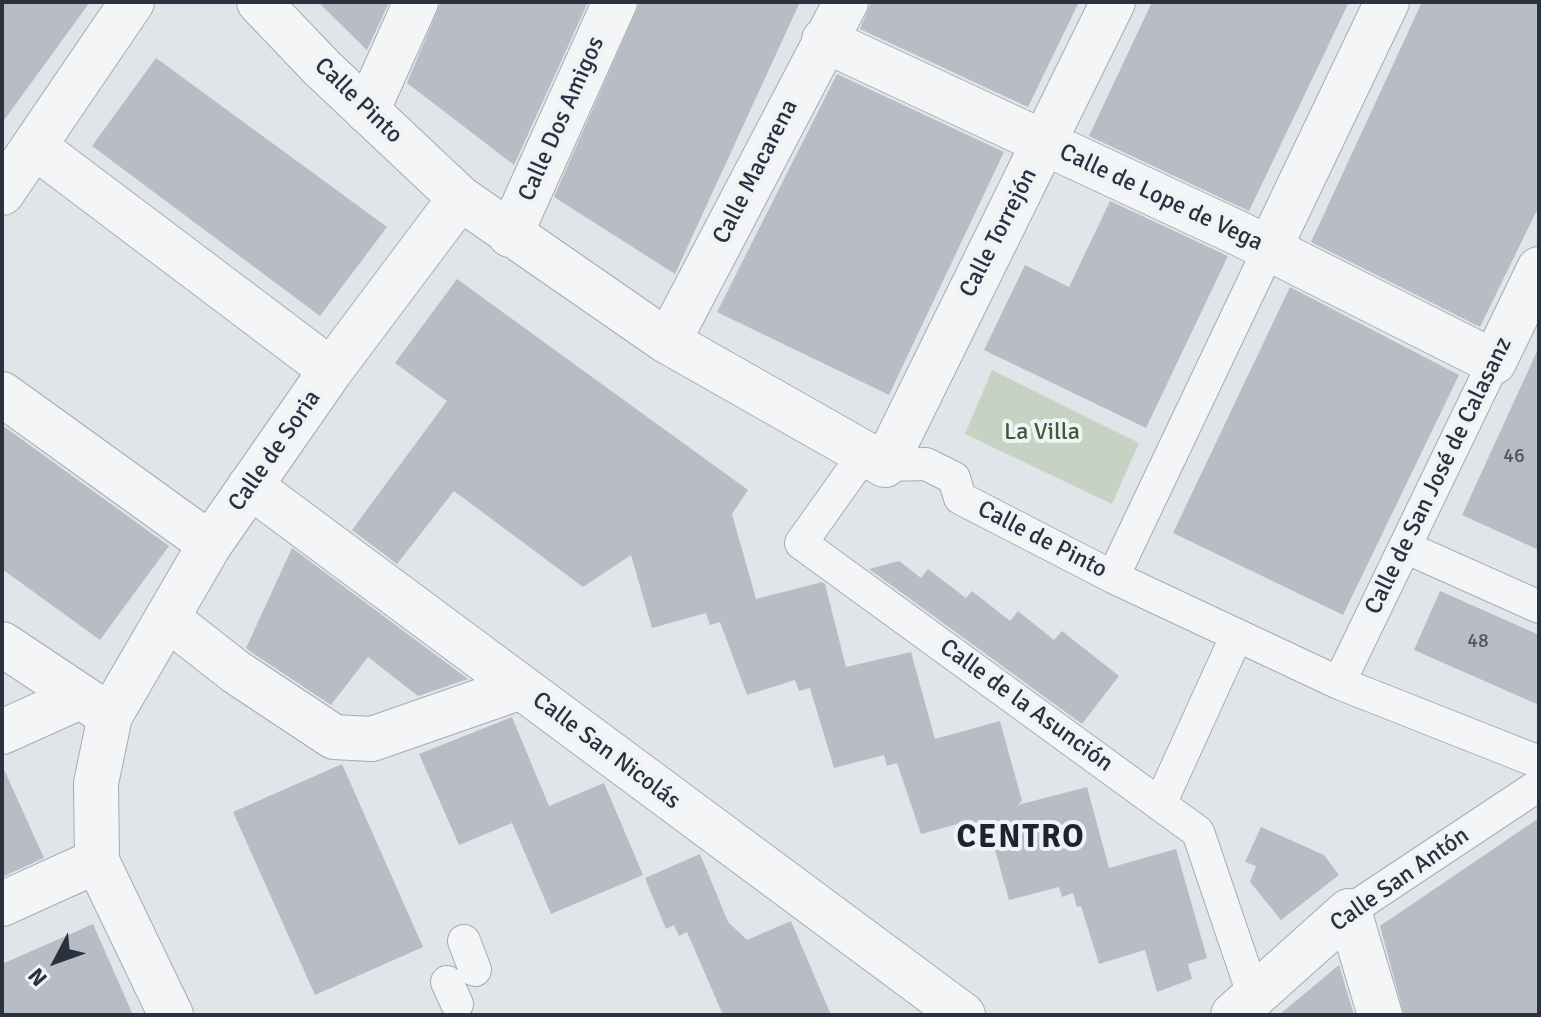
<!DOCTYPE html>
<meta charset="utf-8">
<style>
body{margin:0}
#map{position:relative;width:1541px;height:1017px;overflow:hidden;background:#e1e4e9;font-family:Signika,sans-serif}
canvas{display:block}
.frame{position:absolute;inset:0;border:4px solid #2a3240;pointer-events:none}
.north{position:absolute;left:16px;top:921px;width:80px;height:80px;-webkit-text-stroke:6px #f0f3f6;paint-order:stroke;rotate:229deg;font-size:22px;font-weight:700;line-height:32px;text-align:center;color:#2a3240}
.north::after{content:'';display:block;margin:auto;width:28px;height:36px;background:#2a3240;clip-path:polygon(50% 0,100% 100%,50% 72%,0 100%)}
</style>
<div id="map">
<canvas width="1541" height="1017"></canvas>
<div class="frame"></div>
<div class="north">N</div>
</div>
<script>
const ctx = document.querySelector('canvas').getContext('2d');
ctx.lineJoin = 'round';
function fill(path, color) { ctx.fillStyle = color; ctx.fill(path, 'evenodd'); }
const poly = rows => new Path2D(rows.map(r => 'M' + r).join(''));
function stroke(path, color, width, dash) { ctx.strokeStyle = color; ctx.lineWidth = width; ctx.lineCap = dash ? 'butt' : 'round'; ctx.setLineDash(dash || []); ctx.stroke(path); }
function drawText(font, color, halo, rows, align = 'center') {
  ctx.font = font + ' Signika,sans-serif'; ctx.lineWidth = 8; ctx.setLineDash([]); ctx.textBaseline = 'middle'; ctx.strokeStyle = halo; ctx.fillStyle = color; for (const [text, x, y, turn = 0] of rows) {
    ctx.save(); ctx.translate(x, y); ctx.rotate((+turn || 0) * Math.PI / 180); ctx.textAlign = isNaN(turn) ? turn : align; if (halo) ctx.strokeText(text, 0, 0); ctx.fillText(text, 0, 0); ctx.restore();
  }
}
fill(poly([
 [992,370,1139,443,1112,504,965,434]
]), '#c6d2c2');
fill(poly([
 [2,2,90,2,2,123],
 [318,2,389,2,367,50],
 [441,2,588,2,514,165,407,83],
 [640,2,800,2,675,274,554,197],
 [871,2,1079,2,1028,107,860,29],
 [1152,2,1349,2,1249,211,1089,136],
 [1422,2,1539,2,1539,206,1480,327,1311,242],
 [156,58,387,227,320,316,92,146],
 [837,74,1004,152,889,395,717,312],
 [1110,201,1228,256,1146,428,984,350,1025,265,1069,287],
 [457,279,748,490,732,514,756,599,822,582,825,584,846,667,911,652,935,739,1000,721,1022,801,1018,805,1087,787,1109,868,1176,849,1207,958,1188,964,1192,979,1157,992,1145,950,1099,964,1081,906,1077,907,1073,893,1062,897,1059,887,1009,900,992,839,989,843,984,828,975,830,972,820,921,834,897,763,887,766,884,755,834,768,810,688,799,691,795,680,747,695,720,622,710,625,706,613,652,628,631,555,583,587,454,491,397,564,352,530,447,401,395,363],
 [1290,287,1459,375,1343,615,1173,533],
 [1539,347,1539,550,1462,515],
 [2,425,169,546,100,640,2,569],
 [292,548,468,679,418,696,368,657,331,705,251,652,246,648],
 [899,561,921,578,928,569,966,598,972,591,1010,621,1018,611,1054,640,1062,631,1119,676,1082,724,869,569],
 [1440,591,1539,635,1539,705,1414,650],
 [512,717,549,806,604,783,643,875,551,914,512,823,459,845,419,754],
 [342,764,423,947,315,995,233,812],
 [2,765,44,858,2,877],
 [1539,818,1539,1015,1404,1015,1380,926],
 [1261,827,1324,855,1339,875,1281,920,1250,882,1256,866,1245,862],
 [700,854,728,922,747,940,791,921,831,1015,723,1015,687,932,679,936,674,925,666,929,645,878],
 [93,924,133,1015,2,1015,2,964],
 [1339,965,1354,1015,1279,1015]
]), '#b8bdc5');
const pedestrian = poly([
 [865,453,801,543,1198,832,1254,997],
 [885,465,926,464,954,478,960,498,1113,577,1339,683,1539,762],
 [1405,547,1539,607],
 [1113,577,1269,249],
 [1339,683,1494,362],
 [1160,804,1237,635],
 [1349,911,1539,785],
 [464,941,475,970],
 [447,982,457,1004]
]);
const minor = poly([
 [824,40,1240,234,1494,362,1539,269],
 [367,111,416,2],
 [34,146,331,370],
 [2,193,132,2],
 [460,198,665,340,885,465,1113,2],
 [510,235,615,2],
 [1269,249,1387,2],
 [668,342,846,2],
 [2,394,210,544],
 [250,486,963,1015],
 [167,618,236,672,334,737,372,739,521,687],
 [2,644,110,716],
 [2,732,80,697],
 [2,904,97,861],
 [1233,1015,1349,911,1380,1015]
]);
const tertiary = poly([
 [171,1015,97,861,96,783,110,716,210,544,331,370,460,198,322,68,259,2]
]);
stroke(pedestrian, '#a6abb3', 34);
stroke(minor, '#a6abb3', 46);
stroke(tertiary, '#a6abb3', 46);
stroke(pedestrian, '#f3f5f7', 32);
stroke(minor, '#f3f5f7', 44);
stroke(tertiary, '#f3f5f7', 44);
drawText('20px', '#4e5561', null, [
 ["46",1514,457],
 ["48",1478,642]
]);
drawText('24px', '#2a3240', '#f0f3f6', [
 ["Calle Pinto",358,101,44],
 ["Calle Dos Amigos",562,119,-66],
 ["Calle Macarena",756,172,-63],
 ["Calle de Lope de Vega",1161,198,25],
 ["Calle Torrejón",999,233,-63],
 ["Calle de Soria",275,451,-55],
 ["Calle de San José de Calasanz",1439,476,-64],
 ["Calle de Pinto",1042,540,27],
 ["Calle de la Asunción",1026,706,36],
 ["Calle San Nicolás",606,751,37],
 ["Calle San Antón",1400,880,-35]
]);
drawText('24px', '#3f5b38', '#f0f3f6', [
 ["La Villa",1042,433]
]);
ctx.letterSpacing = '2px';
drawText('bold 32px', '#1c2331', '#f0f3f6', [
 ["CENTRO",1021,839]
]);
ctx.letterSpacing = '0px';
</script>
